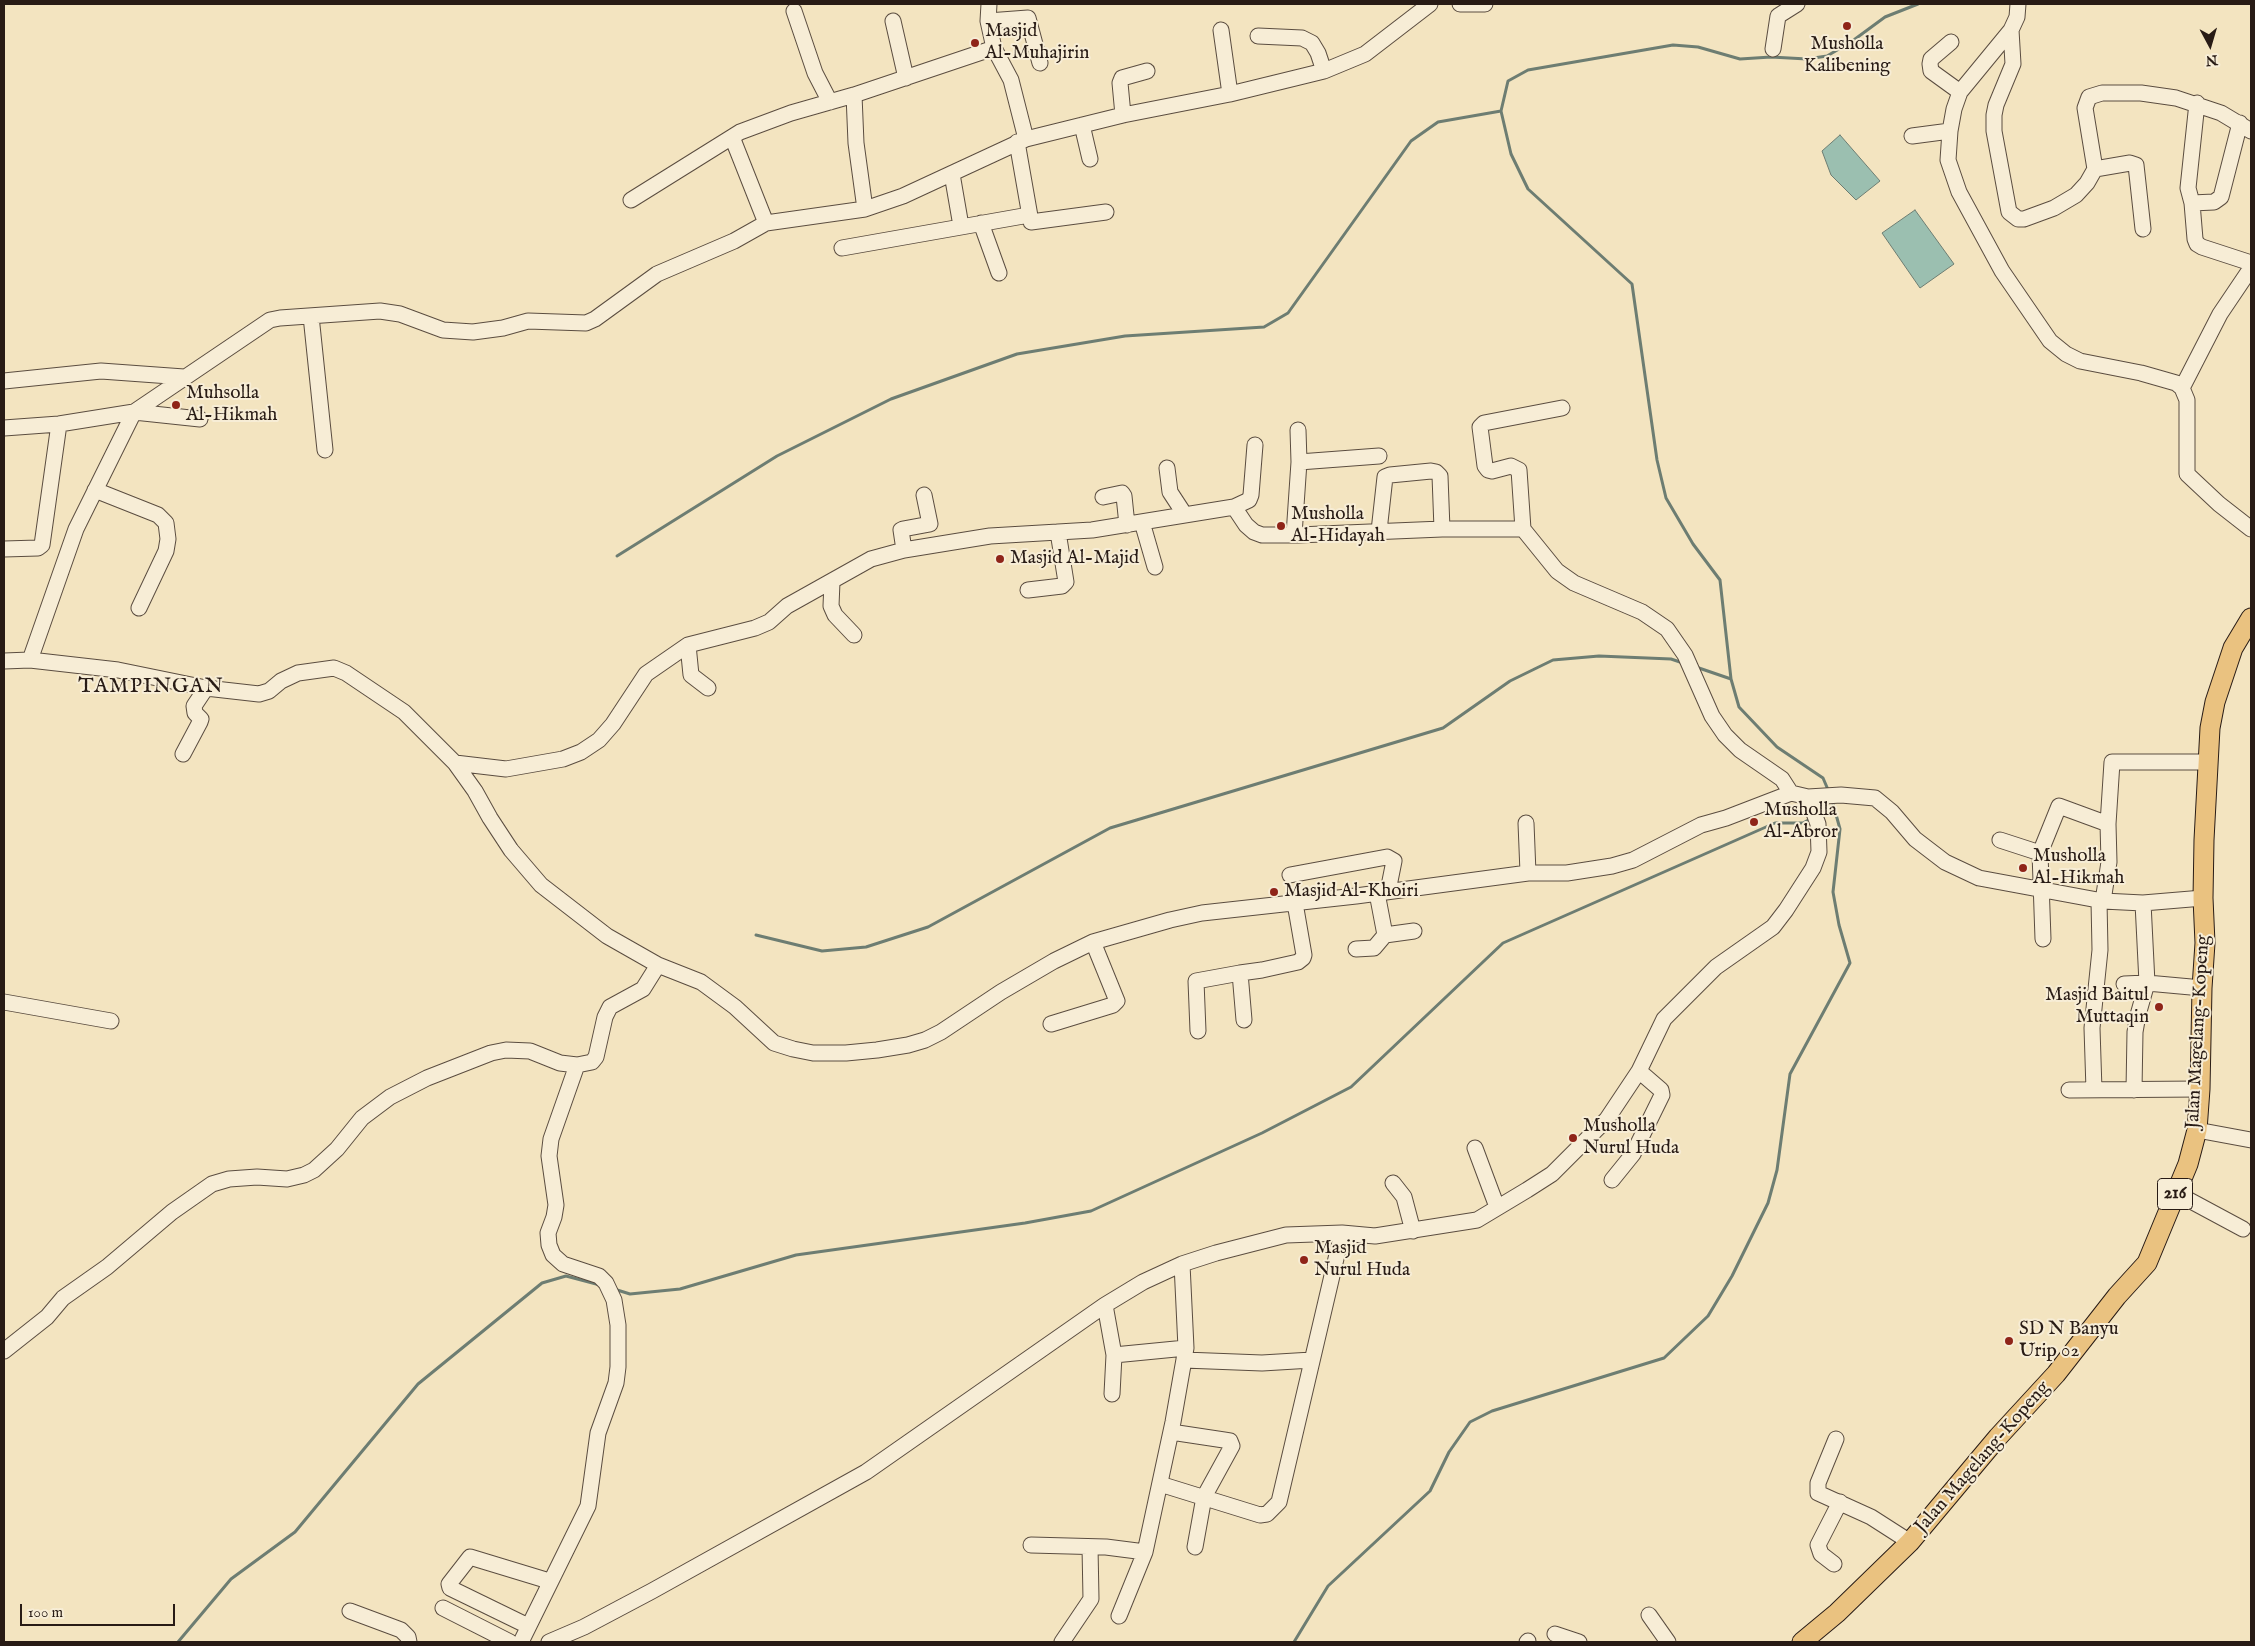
<!DOCTYPE html>
<style>
body{margin:0}
#map{position:relative;width:2255px;height:1646px;overflow:hidden;background:#f3e4c0;font-family:"IM FELL English",serif}
canvas{display:block}
.frame{position:absolute;inset:0;border:5px solid #281b15;pointer-events:none}
.north{position:absolute;left:2185px;top:20px;width:50px;height:50px;-webkit-text-stroke:4px #f7edd6;paint-order:stroke;rotate:174deg;font-size:14px;font-weight:700;line-height:20px;text-align:center;color:#281b15}
.north::after{content:'';display:block;margin:auto;width:18px;height:22px;background:#281b15;clip-path:polygon(50% 0,100% 100%,50% 72%,0 100%)}
.scale{position:absolute;left:20px;top:1604px;width:155px;height:22px;box-sizing:border-box;border:2px solid #281b15;border-top:0;padding-left:6px;font-size:15px;line-height:18px;white-space:nowrap;color:#281b15;-webkit-text-stroke:4px #f7edd6;paint-order:stroke}
</style>
<div id="map">
<canvas width="2255" height="1646"></canvas>
<div class="frame"></div>
<div class="north">N</div>
<div class="scale">100 m</div>
</div>
<script>
const ctx = document.querySelector('canvas').getContext('2d');
ctx.lineJoin = 'round';
function fill(path, color) { ctx.fillStyle = color; ctx.fill(path, 'evenodd'); }
const poly = rows => new Path2D(rows.map(r => 'M' + r).join(''));
function stroke(path, color, width, dash) { ctx.strokeStyle = color; ctx.lineWidth = width; ctx.lineCap = dash ? 'butt' : 'round'; ctx.setLineDash(dash || []); ctx.stroke(path); }
function drawText(font, color, halo, rows, align = 'center') {
  ctx.font = font + ' "IM FELL English",serif'; ctx.lineWidth = 4; ctx.setLineDash([]); ctx.textBaseline = 'middle'; ctx.strokeStyle = halo; ctx.fillStyle = color; for (const [text, x, y, turn = 0] of rows) {
    ctx.save(); ctx.translate(x, y); ctx.rotate((+turn || 0) * Math.PI / 180); ctx.textAlign = isNaN(turn) ? turn : align; if (halo) ctx.strokeText(text, 0, 0); ctx.fillText(text, 0, 0); ctx.restore();
  }
}
const water = poly([
 [1840,135,1880,181,1856,200,1831,175,1822,151,1840,135],
 [1915,210,1954,264,1920,288,1882,233,1915,210]
]);
fill(water, '#9bbfb0');
stroke(water, '#6d7d72', 1);
stroke(poly([
 [617,556,777,456,891,399,1017,354,1125,336,1264,327,1288,313,1411,141,1438,122,1501,111],
 [1696,667,1731,679],
 [1829,792,1823,778,1777,747,1739,707,1731,679,1720,580,1693,544,1666,498,1657,460,1632,284,1528,189,1511,154,1501,111,1508,81,1528,70,1673,45,1698,47,1740,59,1771,57,1807,59,1827,56,1851,42,1885,17,1918,4],
 [1819,814,1835,807],
 [756,935,822,951,866,947,928,927,1110,828,1443,728,1510,681,1553,660,1599,656,1671,659,1683,663],
 [614,1289,630,1294,680,1289,796,1255,1025,1223,1091,1211,1262,1133,1351,1087,1503,943,1775,823,1803,823,1812,818],
 [178,1642,231,1579,295,1532,418,1384,542,1283,566,1276,600,1285],
 [1294,1642,1328,1586,1430,1491,1449,1452,1470,1422,1492,1411,1664,1358,1708,1316,1732,1276,1768,1203,1777,1170,1790,1074,1850,963,1839,925,1833,892,1840,829,1832,800]
]), '#6d7d72', 3);
const minor = poly([
 [989,4,988,21,994,48],
 [1460,4,1485,4],
 [2018,4,2017,17,2011,30,1960,92,1954,109,1950,131,1948,160,1959,192,2002,271,2050,341,2066,354,2080,361,2141,373,2176,383,2182,388,2187,400,2187,474,2219,504,2251,529],
 [794,11,815,73,830,102],
 [893,21,906,78],
 [988,21,1028,18,1040,63],
 [1221,30,1230,94],
 [2011,30,2013,64,1996,105,1994,115,1994,131,2009,212,2018,219,2024,219,2054,208,2076,195,2087,183,2095,169],
 [1258,36,1302,38,1312,43,1318,53,1324,71],
 [1951,42,1931,59,1930,64,1931,71,1960,92],
 [1773,49,1778,16,1797,4],
 [854,95,856,143,865,209],
 [2197,103,2188,188,2192,203,2195,239,2197,244,2202,247,2251,263],
 [1123,115,1120,83,1122,78,1147,71],
 [1082,125,1090,159],
 [1912,136,1950,131],
 [1017,142,1031,222,1106,212],
 [952,174,961,226],
 [631,200,732,137],
 [2192,203,2214,202,2221,197,2240,123],
 [766,223,732,137,740,132,791,113,854,95,994,48,1011,80,1026,139],
 [981,223,999,273],
 [2143,229,2136,165,2130,163,2095,169,2085,108,2089,97,2102,93,2141,93,2176,98,2221,113,2251,131],
 [842,248,1029,215],
 [311,316,325,450],
 [4,381,101,371,184,377],
 [2182,388,2220,314,2251,268],
 [4,428,59,424,134,412,200,419],
 [1298,430,1299,462],
 [1167,468,1170,492,1185,515],
 [95,490,158,515,166,523,168,539,166,551,139,608],
 [1103,497,1122,493,1124,496,1127,525],
 [1234,507,1249,500,1251,495,1255,445],
 [1142,522,1155,567],
 [1523,529,1519,470,1511,466,1492,471,1488,470,1485,466,1480,427,1484,423,1562,408],
 [1379,531,1385,477,1390,475,1431,471,1436,472,1440,476,1442,529],
 [1294,535,1299,462,1379,456],
 [4,549,38,548,42,545,59,424],
 [904,550,901,530,903,529,930,524,924,495],
 [832,582,831,606,835,615,854,635],
 [1028,590,1062,586,1066,582,1058,532],
 [688,645,691,675,708,688],
 [30,660,76,529,134,412,270,320,280,318,380,311,400,314,443,330,473,332,503,328,528,321,586,323,595,319,657,274,734,241,766,223,865,209,903,196,1026,139,1123,115,1230,94,1324,71,1365,54,1430,4],
 [4,661,30,660,118,670,206,688,259,694,269,691,281,681,298,673,334,668,346,673,404,712,455,763,475,791,490,818,511,850,541,885,607,936,658,965,701,982,735,1007,774,1043,793,1049,813,1053,846,1053,877,1050,908,1045,925,1040,941,1032,1001,992,1054,961,1093,942,1170,920,1202,913,1356,896,1528,873,1567,873,1612,866,1633,860,1701,825,1726,818,1791,793,1808,797,1841,795,1875,798,1892,812,1915,839,1945,862,1979,878,2103,901,2143,903,2203,898],
 [183,754,200,722,201,719,195,713,194,706,206,688],
 [455,763,506,769,563,759,581,752,599,740,613,724,646,674,688,645,755,628,769,622,787,606,871,559,904,550,990,536,1092,530,1234,507,1246,525,1254,532,1262,535,1298,535,1442,529,1523,529,1557,571,1574,583,1642,612,1667,629,1685,655,1712,716,1725,735,1740,750,1782,779,1791,793],
 [1526,823,1528,873],
 [2000,840,2040,853],
 [1290,875,1387,857,1394,861,1388,891],
 [1377,893,1385,935,1414,931],
 [2103,901,2109,862,2108,824,2112,762,2208,762],
 [2043,939,2040,853,2059,806,2108,824],
 [1356,949,1374,948,1385,935],
 [2124,984,2147,983,2202,988],
 [4,1002,111,1021],
 [1244,1020,1240,973,1262,970,1298,962,1303,958,1304,955,1295,903],
 [1051,1024,1113,1005,1117,1001,1093,942],
 [1198,1031,1196,981,1240,973],
 [2069,1090,2200,1089],
 [2094,1090,2092,1028,2100,950,2099,901],
 [2134,1090,2135,1032,2138,1015,2147,983,2143,903],
 [2197,1130,2251,1140],
 [1475,1148,1497,1207],
 [1612,1180,1633,1154,1662,1095,1661,1090,1639,1071],
 [1393,1183,1404,1197,1413,1231],
 [2176,1193,2243,1229],
 [1105,1305,1114,1355,1112,1394],
 [4,1351,47,1317,63,1298,107,1267,172,1212,212,1184,229,1179,257,1177,287,1179,304,1175,314,1170,337,1149,362,1118,390,1097,427,1078,491,1053,506,1050,530,1051,560,1063,577,1065,592,1062,596,1057,605,1017,610,1007,643,989,658,965],
 [1114,1355,1186,1348],
 [1184,1360,1262,1363,1312,1360],
 [1171,1432,1224,1440,1230,1441,1232,1446,1204,1497,1195,1547],
 [1836,1439,1818,1483,1818,1493,1871,1517,1910,1542],
 [1160,1484,1260,1515,1267,1514,1279,1502,1342,1233],
 [1031,1545,1106,1547,1145,1552,1173,1422,1186,1348,1182,1264],
 [1834,1564,1821,1554,1818,1545,1840,1502],
 [443,1608,510,1642],
 [350,1611,401,1630,408,1637,409,1642],
 [1649,1615,1668,1642],
 [1119,1616,1145,1552],
 [528,1626,450,1588,449,1584,470,1557,549,1581],
 [1555,1634,1579,1642],
 [521,1642,588,1506,598,1433,616,1383,618,1367,618,1325,614,1300,606,1283,599,1276,563,1264,553,1255,549,1245,548,1233,554,1217,556,1205,549,1156,551,1139,577,1065],
 [549,1642,584,1627,652,1591,866,1472,1105,1305,1143,1282,1182,1264,1216,1253,1286,1235,1342,1233,1375,1236,1477,1220,1527,1190,1552,1174,1607,1119,1639,1071,1664,1019,1716,967,1773,927,1786,910,1813,868,1819,852,1818,824,1808,797],
 [1062,1642,1091,1599,1090,1547],
 [1527,1642,1528,1641]
]);
const major = poly([
 [1802,1642,1837,1613,1910,1542,1998,1437,2056,1374,2117,1296,2147,1263,2188,1164,2197,1130,2200,1089,2202,988,2205,943,2203,898,2204,840,2210,728,2215,702,2233,648,2251,618]
]);
stroke(minor, '#5b4d40', 17);
stroke(major, '#281b15', 21);
stroke(minor, '#f7edd6', 15);
stroke(major, '#eac280', 19);
for (const [x, y, r, color] of [
 [1847,26,5,"#8f2418"],
 [975,43,5,"#8f2418"],
 [176,405,5,"#8f2418"],
 [1281,526,5,"#8f2418"],
 [1000,559,5,"#8f2418"],
 [1754,822,5,"#8f2418"],
 [2023,868,5,"#8f2418"],
 [1274,892,5,"#8f2418"],
 [2159,1007,5,"#8f2418"],
 [1573,1138,5,"#8f2418"],
 [1304,1260,5,"#8f2418"],
 [2009,1341,5,"#8f2418"]
]) { const dot = new Path2D(); dot.arc(x, y, r, 0, 2 * Math.PI); ctx.fillStyle = color; ctx.fill(dot); stroke(dot, '#f7edd6', 2); }
for (const [x, y, w] of [
 [2175,1194,35]
]) { const box = new Path2D(); box.roundRect(x - w / 2, y - 15.5, w, 31, 4); ctx.fillStyle = '#f7edd6'; ctx.fill(box); stroke(box, '#281b15', 1); }
drawText('bold 18px', '#281b15', null, [
 ["216",2175,1194]
]);
drawText('19px', '#281b15', '#f7edd6', [
 ["Masjid",985,32],
 ["Al-Muhajirin",985,54],
 ["Musholla",1847,45,"center"],
 ["Kalibening",1847,67,"center"],
 ["Muhsolla",186,394],
 ["Al-Hikmah",186,416],
 ["Musholla",1291,515],
 ["Al-Hidayah",1291,537],
 ["Masjid Al-Majid",1010,559],
 ["Musholla",1764,811],
 ["Al-Abror",1764,833],
 ["Musholla",2033,857],
 ["Al-Hikmah",2033,879],
 ["Masjid Al-Khoiri",1284,892],
 ["Masjid Baitul",2149,996,"right"],
 ["Muttaqin",2149,1018,"right"],
 ["Musholla",1583,1127],
 ["Nurul Huda",1583,1149],
 ["Masjid",1314,1249],
 ["Nurul Huda",1314,1271],
 ["SD N Banyu",2019,1330],
 ["Urip 02",2019,1352]
], 'left');
drawText('19px', '#281b15', '#f7edd6', [
 ["Jalan Magelang-Kopeng",2199,1032,-87],
 ["Jalan Magelang-Kopeng",1983,1458,-49]
]);
ctx.letterSpacing = '1px';
drawText('21px', '#281b15', '#f7edd6', [
 ["TAMPINGAN",151,688]
]);
ctx.letterSpacing = '0px';
</script>
